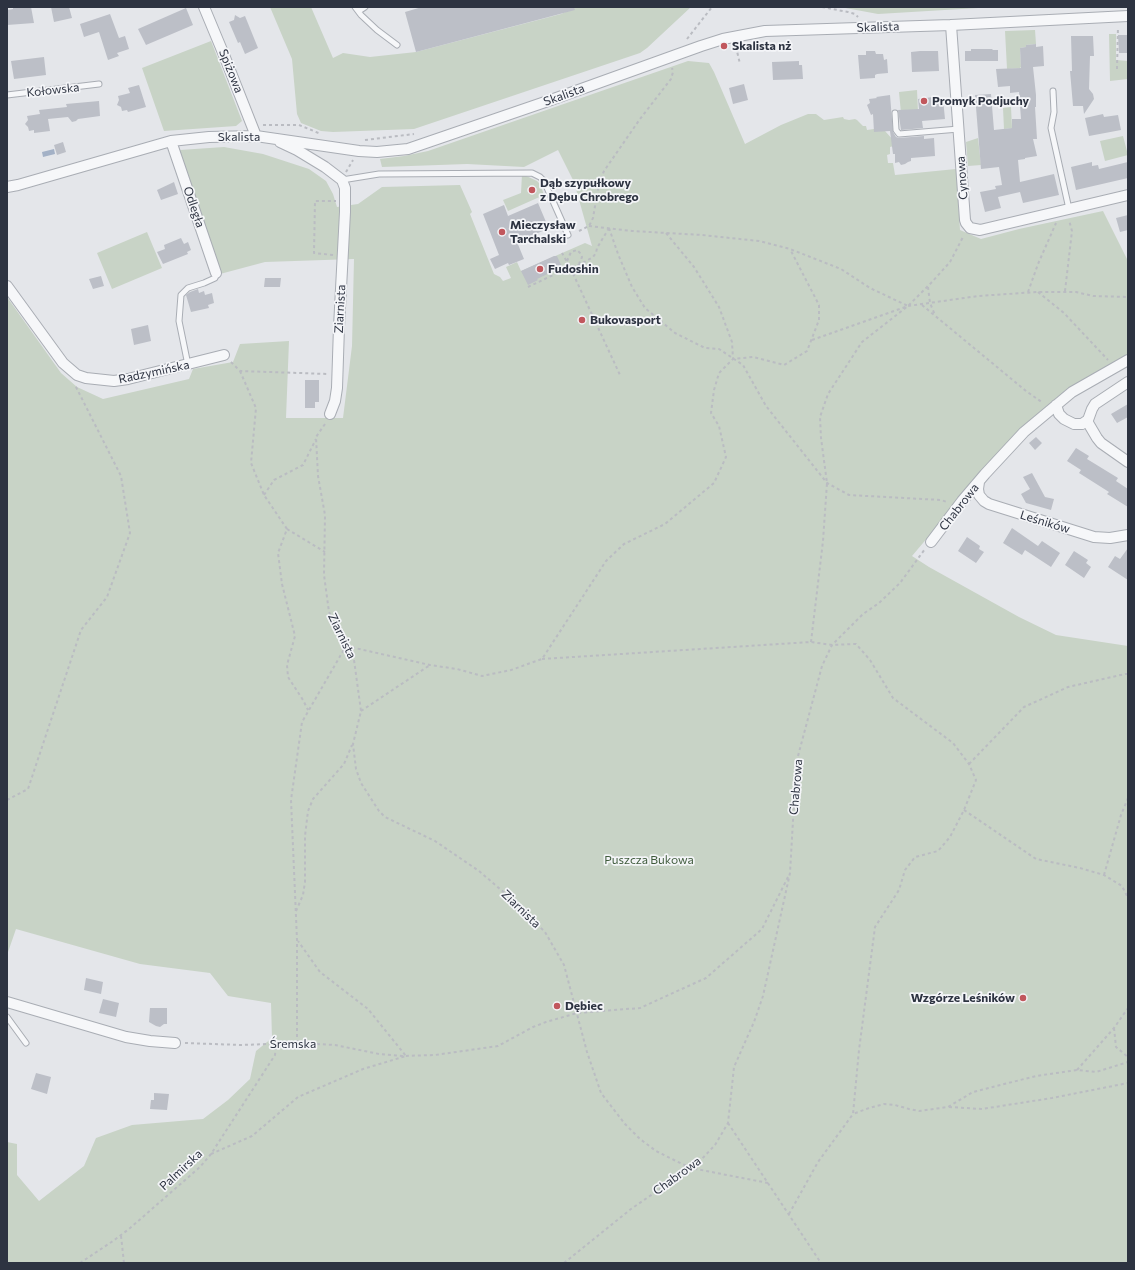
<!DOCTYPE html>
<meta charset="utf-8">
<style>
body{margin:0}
#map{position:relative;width:1135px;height:1270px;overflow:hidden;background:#e4e6ea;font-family:Commissioner,sans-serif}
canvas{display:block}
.frame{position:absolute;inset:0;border:8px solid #2d3341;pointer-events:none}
</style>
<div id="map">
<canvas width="1135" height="1270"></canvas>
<div class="frame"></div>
</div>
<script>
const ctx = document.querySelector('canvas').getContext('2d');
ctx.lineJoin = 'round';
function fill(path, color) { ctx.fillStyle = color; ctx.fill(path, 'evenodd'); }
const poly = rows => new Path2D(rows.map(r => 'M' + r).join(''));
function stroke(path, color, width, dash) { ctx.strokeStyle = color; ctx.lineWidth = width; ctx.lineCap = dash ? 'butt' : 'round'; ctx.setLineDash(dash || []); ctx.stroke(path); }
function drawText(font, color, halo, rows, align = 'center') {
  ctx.font = font + ' Commissioner,sans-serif'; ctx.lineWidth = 3.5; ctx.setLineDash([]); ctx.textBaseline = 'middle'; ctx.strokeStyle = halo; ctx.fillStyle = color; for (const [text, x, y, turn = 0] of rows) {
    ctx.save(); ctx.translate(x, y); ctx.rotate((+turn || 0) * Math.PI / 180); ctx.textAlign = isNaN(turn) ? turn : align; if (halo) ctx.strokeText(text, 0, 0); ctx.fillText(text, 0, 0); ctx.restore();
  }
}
fill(poly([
 [270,7,311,7,333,58,343,53,370,57,416,52,561,14,577,7,691,7,647,48,640,53,414,129,333,132,321,131,301,123,297,114,292,59],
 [840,7,995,7,878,14],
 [1035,30,1036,44,1026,45,1026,47,1020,48,1021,67,1020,68,1007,69,1005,31],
 [1109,34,1116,34,1116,60,1128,61,1128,79,1110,81],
 [211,41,242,121,236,126,164,131,142,68],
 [688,61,709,63,714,72,745,144,781,125,808,114,816,114,824,120,843,117,844,119,849,120,855,119,857,120,863,126,866,126,867,130,874,129,885,131,894,141,894,146,890,147,890,154,887,155,888,163,893,163,895,175,956,169,960,230,981,239,1019,229,1103,211,1128,261,1128,356,1056,398,973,484,912,556,929,567,1019,617,1056,635,1128,646,1128,1263,7,1263,7,1142,17,1144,17,1175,39,1201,84,1166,96,1138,132,1125,203,1119,228,1100,250,1079,256,1051,272,1038,271,1003,228,996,210,973,140,964,16,929,7,955,7,297,61,373,77,387,103,399,189,379,193,369,233,362,240,344,289,341,286,418,343,418,352,346,354,259,265,262,220,274,180,150,224,147,263,154,309,169,326,181,333,194,337,207,358,204,382,187,460,185,472,212,470,214,494,274,500,277,503,281,511,278,506,267,517,262,521,271,585,243,592,246,574,182,558,150,524,167,467,164,382,167,380,159,404,156,428,151],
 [917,90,918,112,901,113,899,92],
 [1011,107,1012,128,1004,129,1003,108],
 [1123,136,1128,155,1105,161,1100,141],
 [978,138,981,165,968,166,966,142],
 [522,174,537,181,540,184,544,195,508,211,503,200,521,193],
 [147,232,162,268,112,289,97,253]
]), '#c8d3c6');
fill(poly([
 [54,149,55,154,43,157,42,152]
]), '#a3b1c6');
fill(poly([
 [13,7,31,7,34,23,7,25,7,10,13,9],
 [51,7,69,7,72,18,54,22],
 [422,7,574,7,575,10,416,52,405,12],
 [186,8,193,25,146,45,138,29],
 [110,14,119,38,125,36,129,49,117,53,119,56,108,60,99,32,84,37,80,24],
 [235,15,240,18,245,16,258,48,245,54,240,42,238,43,229,22,234,20],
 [1118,35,1128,35,1128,53,1119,53],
 [1071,36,1093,36,1094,56,1090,56,1089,89,1093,94,1094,99,1084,114,1083,106,1073,106,1070,71,1072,71],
 [1036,44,1036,47,1043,46,1044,66,1033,67,1036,95,1036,107,1035,107,1037,139,1033,139,1037,156,1025,158,1025,159,1018,160,1020,182,1054,174,1059,195,1023,203,1020,192,998,197,1001,208,985,212,980,192,996,189,995,186,1002,185,999,167,981,169,975,95,991,94,994,130,1012,128,1012,119,1021,119,1019,92,1010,93,1010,86,998,87,996,69,1021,68,1020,48,1026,47,1026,45],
 [971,49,992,49,993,50,998,50,998,61,965,61,965,51,971,51],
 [866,51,875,51,876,54,883,54,884,60,887,59,888,73,877,74,875,75,875,78,860,79,858,55,866,55],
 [920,51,938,51,939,71,912,72,911,52],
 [44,57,46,75,14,79,11,61],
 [799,61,799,65,802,65,803,79,773,80,772,62],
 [744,84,748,100,733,104,729,88],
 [139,85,146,107,128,112,127,110,122,111,121,107,117,105,119,100,118,96,130,93,128,88],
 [890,95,893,132,896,137,899,138,924,136,924,139,934,138,935,156,911,158,911,161,908,162,905,164,901,165,899,162,895,163,895,154,893,154,890,131,874,132,873,114,871,115,867,105,870,103,869,99,877,98,876,97],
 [933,97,935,100,943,99,945,119,922,121,923,128,901,130,898,110,919,109,918,99],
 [99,101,100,116,78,119,76,121,72,122,68,117,48,119,50,131,34,133,34,130,29,131,28,127,25,124,28,120,27,116,40,114,39,110,67,107,66,104],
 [1103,114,1104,117,1118,115,1121,130,1089,136,1085,118],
 [63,142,66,152,57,155,54,145],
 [1092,162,1092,166,1098,165,1099,169,1128,162,1128,178,1076,190,1071,167],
 [174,182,178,194,161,200,157,190],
 [538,203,549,229,542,223,545,230,517,242,524,259,509,265,508,263,495,269,490,259,499,255,483,214,504,205,508,216],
 [1128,215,1128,230,1120,232,1116,218],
 [181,238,184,244,188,242,191,250,187,252,188,254,163,264,157,252,165,249,164,245],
 [554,256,557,256,562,267,537,279,538,280,528,285,521,271],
 [101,276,104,286,93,289,89,279],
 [265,278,281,278,280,287,264,287],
 [198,289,199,293,204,291,205,295,212,293,214,303,208,305,209,308,191,312,186,295,190,292],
 [148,325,151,341,134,345,131,329],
 [305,380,319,380,319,402,315,402,315,408,305,408],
 [1128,404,1128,417,1117,423,1111,414],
 [1036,437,1042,443,1035,450,1029,443],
 [1076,448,1089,456,1087,459,1118,478,1116,481,1128,489,1128,507,1107,494,1109,492,1079,473,1081,470,1067,461],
 [1032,473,1045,497,1054,499,1051,510,1026,503,1021,494,1030,489,1023,477],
 [1012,528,1038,546,1042,541,1060,553,1051,567,1025,550,1022,555,1003,543],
 [967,537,980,546,979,549,984,552,976,563,958,551],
 [1128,548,1128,580,1108,567,1115,556,1120,559],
 [1074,551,1088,560,1086,563,1091,567,1084,578,1065,565],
 [86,978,103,982,101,994,84,990],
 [103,999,119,1003,116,1017,99,1013],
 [150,1008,167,1008,167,1024,164,1024,160,1027,156,1026,149,1022],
 [36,1073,51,1077,47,1094,31,1089],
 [154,1093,169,1094,167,1110,150,1109,151,1100,154,1100]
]), '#bcbfc7');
const service = poly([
 [355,7,361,15,377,30,397,45],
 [359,11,365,7],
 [1053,91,1054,112,1051,128,1069,209],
 [7,95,99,84],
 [895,113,896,130,899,134,959,129],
 [342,180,379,174,532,173,540,177,544,181,568,235],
 [188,365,179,321,181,295,188,288,204,283,215,278,216,273],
 [7,1017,26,1043]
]);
const minor = poly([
 [204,7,224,55,256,136],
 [951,25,965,220,966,223,970,228,980,230,1128,195],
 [171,141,216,273],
 [280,142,297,150,325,167,342,180,345,188,345,212,339,327,337,388,335,401,330,414],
 [7,187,18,185,171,141,209,137,256,136,359,151,377,152,408,149,548,101,701,46,723,39,765,31,951,25,1128,16],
 [7,286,63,363,77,375,86,378,114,381,128,379,224,355],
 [1056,405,1059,414,1064,419,1074,424,1082,424,1088,420,1092,409,1095,404,1128,382],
 [1087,421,1097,438,1101,443,1128,462],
 [979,482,978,489,979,495,984,501,989,504,1094,537,1110,538,1128,535],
 [931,542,962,501,985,474,1024,432,1072,392,1128,360],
 [7,1002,126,1037,150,1041,175,1043]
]);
stroke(service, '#a9adb4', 7);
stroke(minor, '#a9adb4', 12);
stroke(poly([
 [822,7,848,12,855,14,858,17],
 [687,39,712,7],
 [736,47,740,64],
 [1117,69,1118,27],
 [263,125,299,125,321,134],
 [365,140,414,134],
 [346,172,353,160],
 [589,226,632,231,702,235,759,241,790,249,841,269,870,288,908,306],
 [609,228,618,254,632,287,645,308,675,333,705,348,719,349,743,365,766,406,827,483,849,495,941,500,947,502],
 [609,228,597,248,596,253,593,257,579,265,570,267,620,375],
 [579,231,589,226,593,218,599,183,604,171,640,119,671,79,673,72,672,68],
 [666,233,694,267,719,307,732,342,733,359],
 [333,255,314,253,315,201,336,201],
 [567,261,571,252,577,250,581,254,582,257,579,264],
 [528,287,570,267,562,253],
 [928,287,930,303,935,315],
 [1065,291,1072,231,1069,220],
 [1028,292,1038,264,1056,223],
 [1038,292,1064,313,1108,360],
 [922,305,1026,391,1043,403],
 [812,340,908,306,978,296,1037,292,1076,292,1093,296,1128,297],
 [231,362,240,371,328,374],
 [240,371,256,408,251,463,264,495,287,529,278,553,282,584,295,636,287,665,288,677,303,700,308,710],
 [325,424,316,437,318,476,325,515,324,575,329,612,354,660,361,711,353,744,356,769,361,783,379,811,385,817,435,841,479,871,507,895,534,921,545,932,564,965,587,1052,601,1093,625,1124,640,1139,656,1151,674,1160,691,1168,768,1183],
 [264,495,274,480,303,465,316,439],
 [287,529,325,552],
 [811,642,823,541,827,483,821,438,820,417,828,394,862,342,908,306,931,283,950,262,963,237],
 [346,646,430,665,457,669,482,676,511,670,542,659,606,561,624,544,665,524,714,483,726,457,719,426,711,413,714,390,719,373,733,359,753,357,784,365,807,351,819,320,819,305,790,249],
 [542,659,811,642,832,645,856,644,870,660,893,698,953,743,969,764,976,780,964,810,950,837,938,851,915,857,905,870,899,890,875,927,859,1050,853,1114,869,1108,884,1104,895,1105,909,1109,919,1111,948,1107,973,1092,1036,1076,1077,1070,1096,1072,1128,1062],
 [361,711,430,665],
 [969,764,1024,707,1068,687,1125,674,1128,674],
 [7,800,28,789,81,630,107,597,130,533,121,476,75,385],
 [964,810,1036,859,1080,868,1104,875,1122,886,1128,898],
 [1104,875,1121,815,1128,798],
 [296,911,303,895,305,882,305,836,308,811,313,799,344,764,352,745],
 [1114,1028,1116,1047,1128,1057],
 [185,1043,241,1045,297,1043,335,1045,379,1054,402,1056,435,1055,498,1046,533,1027,546,1022,577,1013,640,1008,706,978,762,929,788,877],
 [297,1043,297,940,291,800,302,722,346,646],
 [1077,1070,1114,1028,1128,1008],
 [949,1107,982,1109,1052,1098,1128,1083],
 [728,1123,821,1263],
 [211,1154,252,1136,298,1097,363,1069,406,1056,368,1009,320,972,298,941],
 [789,1214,818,1162,853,1114],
 [121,1236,124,1263],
 [80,1263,113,1241,129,1229,200,1167,211,1154,275,1055,276,1043],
 [564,1263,631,1209,699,1162,715,1145,728,1123,734,1067,754,1022,763,996,790,873,794,803,798,756,822,666,832,645,863,614,879,603,900,583,925,549]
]), '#babcc2', 2, [3, 3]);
stroke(service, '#f6f7f9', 5);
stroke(minor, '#f6f7f9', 10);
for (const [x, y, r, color] of [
 [724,46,4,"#c1575d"],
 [924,101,4,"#c1575d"],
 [532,190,4,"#c1575d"],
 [502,232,4,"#c1575d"],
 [540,269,4,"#c1575d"],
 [582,320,4,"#c1575d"],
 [1023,998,4,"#c1575d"],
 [557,1006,4,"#c1575d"]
]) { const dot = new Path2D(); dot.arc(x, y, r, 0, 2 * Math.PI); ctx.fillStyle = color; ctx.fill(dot); stroke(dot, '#f4f5f8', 1.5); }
drawText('12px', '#2d3341', '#f4f5f8', [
 ["Skalista",878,27,-2],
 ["Spiżowa",231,71,68],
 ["Kołowska",53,90,-6],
 ["Skalista",564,95,-20],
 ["Skalista",239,137],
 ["Cynowa",962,178,-94],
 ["Odległa",194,207,71],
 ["Ziarnista",340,309,-87],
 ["Radzymińska",154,372,-12],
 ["Chabrowa",959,507,-52],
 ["Leśników",1045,522,17],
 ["Ziarnista",342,636,64],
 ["Chabrowa",796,787,-85],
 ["Ziarnista",521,909,44],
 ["Śremska",293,1044],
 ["Palmirska",181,1170,-43],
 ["Chabrowa",677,1176,-36]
]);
drawText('bold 12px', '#2d3341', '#f4f5f8', [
 ["Skalista nż",732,46],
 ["Promyk Podjuchy",932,101],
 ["Dąb szypułkowy",540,183],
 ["z Dębu Chrobrego",540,197],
 ["Mieczysław",510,225],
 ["Tarchalski",510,239],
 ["Fudoshin",548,269],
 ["Bukovasport",590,320],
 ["Wzgórze Leśników",1015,998,"right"],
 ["Dębiec",565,1006]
], 'left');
drawText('12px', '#3f5b3c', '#f4f5f8', [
 ["Puszcza Bukowa",649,860]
]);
</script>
